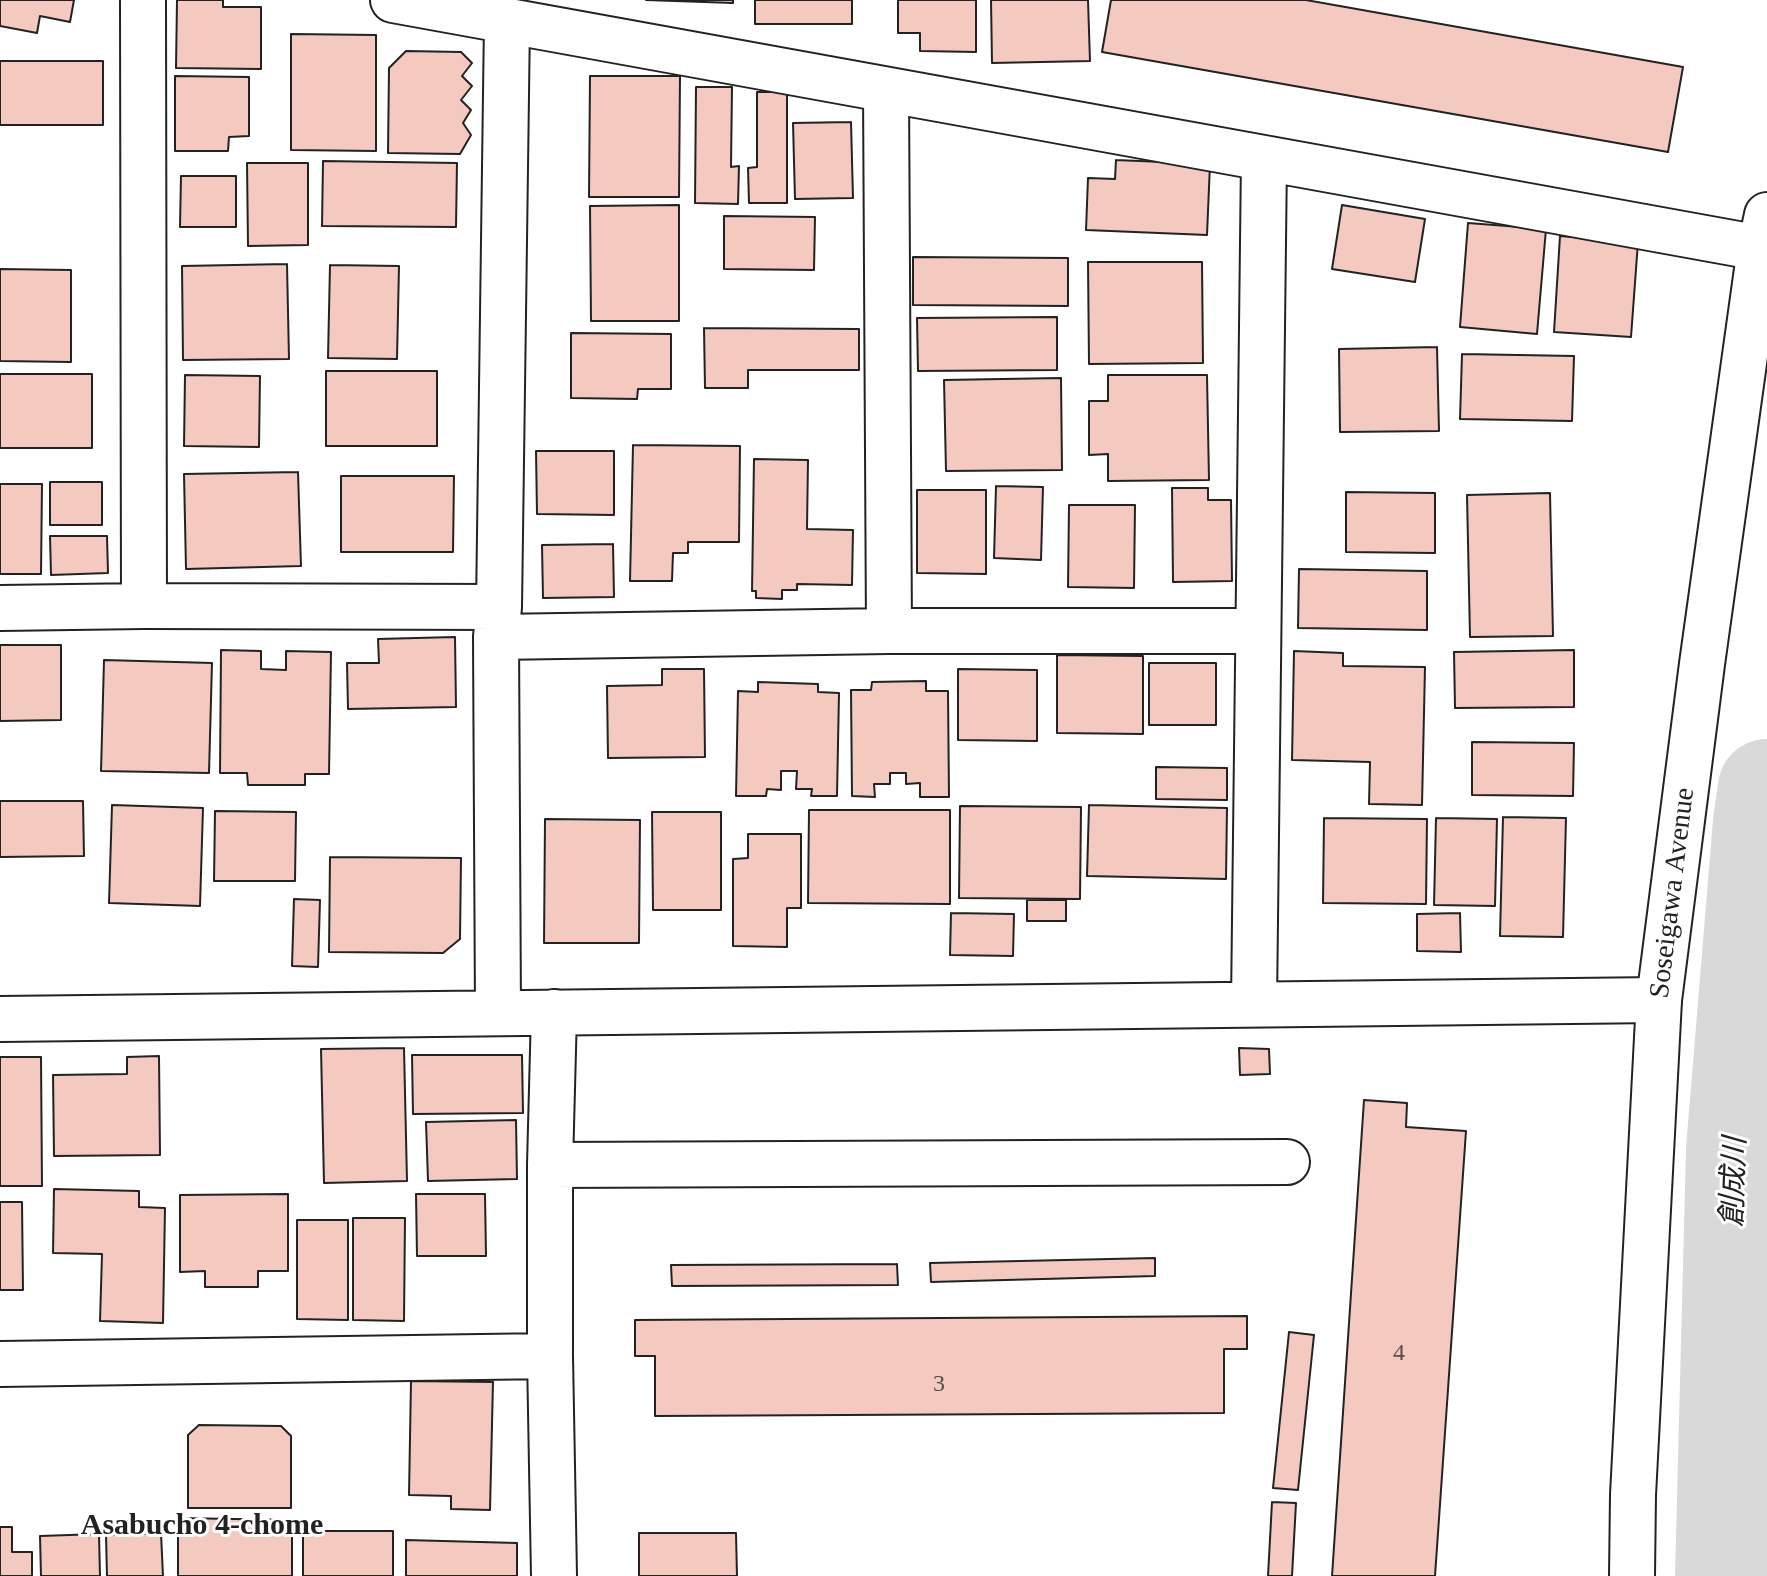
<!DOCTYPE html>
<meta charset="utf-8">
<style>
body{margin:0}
canvas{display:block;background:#fff}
</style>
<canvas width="1767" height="1576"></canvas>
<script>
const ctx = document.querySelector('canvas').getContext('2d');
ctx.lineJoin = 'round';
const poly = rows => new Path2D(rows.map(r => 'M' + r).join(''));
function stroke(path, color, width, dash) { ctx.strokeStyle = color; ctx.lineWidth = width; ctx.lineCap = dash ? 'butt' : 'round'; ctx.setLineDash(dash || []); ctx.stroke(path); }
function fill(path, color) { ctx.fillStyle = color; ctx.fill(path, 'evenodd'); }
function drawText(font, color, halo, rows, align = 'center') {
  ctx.font = font + ' "Times New Roman","Noto Sans JP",serif'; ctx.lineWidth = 6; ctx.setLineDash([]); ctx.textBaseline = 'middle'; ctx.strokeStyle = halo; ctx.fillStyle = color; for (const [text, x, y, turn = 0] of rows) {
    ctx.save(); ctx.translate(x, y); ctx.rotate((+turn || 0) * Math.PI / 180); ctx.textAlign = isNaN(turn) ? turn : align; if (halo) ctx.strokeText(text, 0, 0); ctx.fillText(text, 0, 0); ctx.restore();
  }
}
stroke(poly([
 [1724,1576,1735,1150,1762,822,1767,788]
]), '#d9d9d9', 98);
const building = poly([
 [0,0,74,0,70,22,40,16,37,33,0,26,0,0],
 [177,0,223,0,223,7,261,7,261,69,176,68,177,0],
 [646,0,733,0,733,3,646,0],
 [755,0,852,0,852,24,755,24,755,0],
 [898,0,976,0,976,52,920,51,920,33,898,33,898,0],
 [991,0,1088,0,1090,61,992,63,991,0],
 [1111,0,1306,0,1683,67,1668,152,1102,52,1111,0],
 [291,34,376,35,376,151,291,150,291,34],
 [406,51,461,52,472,63,462,76,472,86,461,100,471,110,463,123,471,135,460,154,388,153,389,68,406,51],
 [0,61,103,61,103,125,0,125,0,61],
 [175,76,249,77,249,136,229,137,228,151,175,151,175,76],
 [590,76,680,76,679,197,589,197,590,76],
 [696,87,732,87,731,167,739,166,738,204,695,203,696,87],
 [757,92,787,92,787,203,749,203,748,168,757,167,757,92],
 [851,122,853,198,795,199,793,123,851,122],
 [1116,160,1210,164,1207,235,1086,230,1088,178,1115,179,1116,160],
 [323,161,457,163,456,227,322,226,323,161],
 [247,163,308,163,308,245,248,246,247,163],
 [181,176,236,176,236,227,180,227,181,176],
 [679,205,679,321,591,321,590,206,679,205],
 [1342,205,1425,219,1415,282,1332,269,1342,205],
 [724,216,815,217,814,270,724,269,724,216],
 [1468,223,1546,229,1537,334,1460,327,1468,223],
 [1560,236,1638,242,1631,337,1554,332,1560,236],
 [913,257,1068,258,1068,306,913,305,913,257],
 [1088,262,1202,262,1203,363,1089,364,1088,262],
 [287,264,289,359,183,360,182,266,287,264],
 [330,265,399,266,397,359,328,358,330,265],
 [0,269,71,270,71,362,0,361,0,269],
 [1057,317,1057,370,918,371,917,318,1057,317],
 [704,328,859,329,859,370,748,370,748,388,705,388,704,328],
 [571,333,671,334,671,389,638,389,637,399,571,398,571,333],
 [1437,347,1439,431,1340,432,1339,349,1437,347],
 [1462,354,1574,356,1572,421,1460,419,1462,354],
 [326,371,437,371,437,446,326,446,326,371],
 [0,374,92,374,92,448,0,448,0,374],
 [185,375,260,376,259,447,184,446,185,375],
 [1108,375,1207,375,1209,480,1108,481,1108,454,1089,455,1089,401,1108,401,1108,375],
 [1061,378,1062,470,946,471,944,380,1061,378],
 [633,445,740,446,739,542,688,542,688,553,673,553,672,581,630,581,633,445],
 [536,451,614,451,614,515,537,514,536,451],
 [754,459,808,460,807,529,853,530,852,585,797,584,797,590,782,590,782,599,756,598,756,591,752,591,754,459],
 [298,472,301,566,186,569,184,474,298,472],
 [341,476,454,476,453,552,341,552,341,476],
 [50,482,102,482,102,525,50,525,50,482],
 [0,484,42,484,41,574,0,574,0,484],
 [996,486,1043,487,1041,560,994,558,996,486],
 [1172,488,1208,488,1208,500,1231,500,1232,581,1173,582,1172,488],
 [917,490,986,490,986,574,917,573,917,490],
 [1346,492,1435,493,1435,553,1346,552,1346,492],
 [1550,493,1553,636,1470,637,1467,495,1550,493],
 [1069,505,1135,505,1134,588,1068,587,1069,505],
 [50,536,107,536,108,573,51,575,50,536],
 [613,544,614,597,543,598,542,545,613,544],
 [1299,569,1427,571,1427,630,1298,628,1299,569],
 [455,637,456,707,348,709,347,663,379,663,378,639,455,637],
 [0,645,61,645,61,720,0,721,0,645],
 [221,650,261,651,261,669,286,670,286,651,331,652,329,774,305,774,305,785,248,785,247,773,220,773,221,650],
 [1574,650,1574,707,1455,708,1454,652,1574,650],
 [1294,651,1343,653,1343,666,1425,667,1422,805,1369,804,1370,762,1292,760,1294,651],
 [1057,655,1143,656,1143,734,1057,733,1057,655],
 [104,660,212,663,209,773,101,771,104,660],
 [1149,663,1216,663,1216,725,1149,725,1149,663],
 [662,669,704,669,705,757,608,758,607,686,662,685,662,669],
 [958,669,1037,670,1037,741,958,740,958,669],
 [926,681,926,691,948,691,949,797,920,797,920,783,906,784,906,773,890,773,890,784,874,784,875,797,852,796,851,690,871,690,872,682,926,681],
 [758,682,818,684,818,692,839,693,837,796,811,796,812,789,796,789,797,771,781,771,781,790,767,789,766,796,736,796,738,691,758,692,758,682],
 [1472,742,1574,743,1573,796,1472,795,1472,742],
 [1156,767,1227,768,1227,800,1156,799,1156,767],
 [0,801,83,801,84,856,0,857,0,801],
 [112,805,203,808,200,906,109,903,112,805],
 [1089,805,1227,808,1226,879,1087,876,1089,805],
 [960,806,1081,807,1080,899,959,898,960,806],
 [809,810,950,810,950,904,808,903,809,810],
 [215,811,296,812,295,881,214,881,215,811],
 [652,812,721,812,721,910,653,910,652,812],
 [1503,817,1566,818,1563,937,1500,936,1503,817],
 [1324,818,1427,819,1426,904,1323,903,1324,818],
 [1436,818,1497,819,1495,906,1434,905,1436,818],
 [545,819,640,820,639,943,544,943,545,819],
 [748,834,801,834,801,908,787,908,787,947,733,946,733,859,748,858,748,834],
 [330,857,461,858,460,939,443,953,329,952,330,857],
 [294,899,320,900,318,967,292,966,294,899],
 [1027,900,1066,900,1066,921,1027,921,1027,900],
 [951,913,1014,914,1013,956,950,955,951,913],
 [1460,913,1461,952,1417,951,1417,914,1460,913],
 [404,1048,407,1181,324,1183,321,1049,404,1048],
 [1239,1048,1269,1049,1270,1074,1240,1075,1239,1048],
 [412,1055,522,1055,523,1113,413,1114,412,1055],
 [159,1056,160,1155,54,1156,53,1075,127,1074,127,1057,159,1056],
 [0,1057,41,1057,42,1186,0,1186,0,1057],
 [1364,1100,1407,1103,1406,1127,1466,1131,1435,1576,1332,1576,1364,1100],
 [516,1120,517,1179,428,1181,426,1122,516,1120],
 [54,1189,139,1191,139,1207,165,1208,163,1323,100,1321,102,1254,53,1253,54,1189],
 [288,1194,288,1271,258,1271,258,1287,205,1287,205,1271,180,1272,180,1195,288,1194],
 [416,1194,485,1194,486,1256,417,1256,416,1194],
 [0,1202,22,1202,23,1290,0,1290,0,1202],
 [353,1218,405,1218,404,1321,353,1320,353,1218],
 [297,1220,348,1220,348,1320,297,1319,297,1220],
 [1155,1258,1155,1276,931,1282,930,1263,1155,1258],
 [897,1264,898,1285,672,1286,671,1265,897,1264],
 [1247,1316,1247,1349,1224,1349,1224,1413,655,1416,655,1356,635,1356,635,1320,1247,1316],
 [1289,1332,1314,1335,1298,1490,1273,1488,1289,1332],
 [411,1381,493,1382,490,1510,451,1509,451,1496,409,1495,411,1381],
 [199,1425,281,1426,291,1436,291,1508,188,1508,188,1435,199,1425],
 [1272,1502,1296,1503,1292,1576,1268,1576,1272,1502],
 [178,1518,292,1520,292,1576,178,1576,178,1518],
 [0,1527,12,1527,12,1552,32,1552,32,1576,0,1576,0,1527],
 [303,1531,393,1531,393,1576,303,1576,303,1531],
 [161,1533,163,1576,107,1576,106,1535,161,1533],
 [639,1533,736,1533,737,1576,639,1576,639,1533],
 [99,1534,100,1576,41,1576,40,1536,99,1534],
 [406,1540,517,1543,517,1576,406,1576,406,1540]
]);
fill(building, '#f3c9c0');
stroke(building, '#222', 2);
const minor = poly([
 [143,0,144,606],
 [393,0,1760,248],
 [886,90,889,631],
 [0,608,144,606,499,607],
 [496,637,889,631,1258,631],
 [1254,1004,1264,158],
 [498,1013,496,637,499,607,507,21],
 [0,1019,1659,1000],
 [550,1165,1287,1162],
 [0,1364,550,1356],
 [554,1576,550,1356,550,1165,554,1012]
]);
const highway = poly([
 [1632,1576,1633,1495,1659,1000,1702,664,1760,248,1767,215]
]);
stroke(minor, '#222', 48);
stroke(highway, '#222', 48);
stroke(minor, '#fff', 44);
stroke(highway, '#fff', 44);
drawText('24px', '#564c4a', null, [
 ["4",1399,1354],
 ["3",939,1385]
]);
drawText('28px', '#222', '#fff', [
 ["Soseigawa Avenue",1673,893,-83]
]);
drawText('italic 30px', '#222', '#fff', [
 ["創成川",1735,1182,-88]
]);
drawText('bold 30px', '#222', '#fff', [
 ["Asabucho 4-chome",202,1526]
]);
</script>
